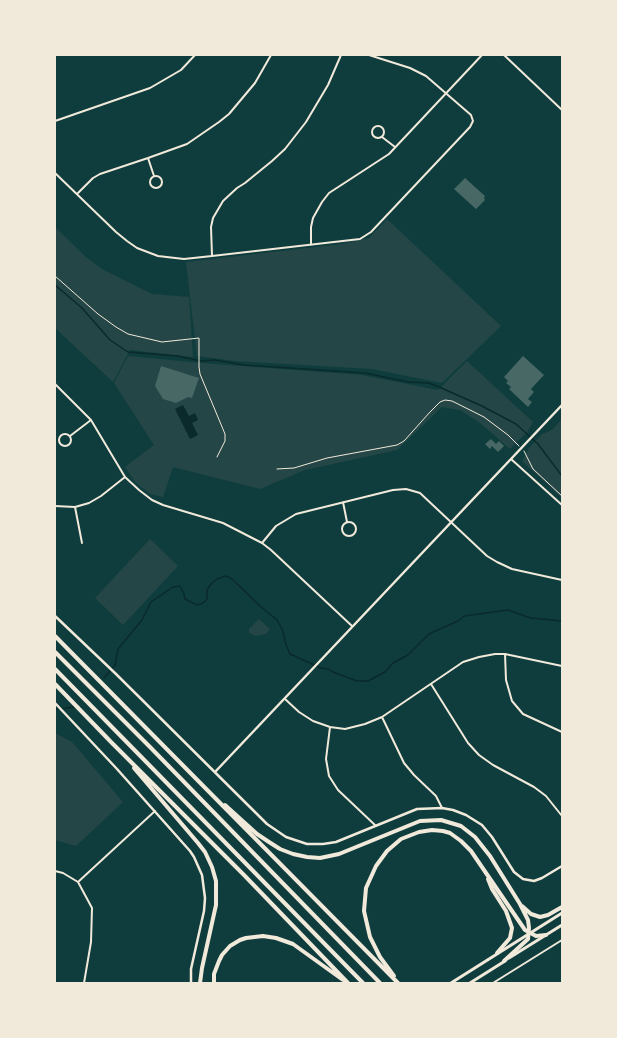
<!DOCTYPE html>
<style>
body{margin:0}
#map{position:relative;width:617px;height:1038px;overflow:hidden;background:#0f3d3e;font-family:"PT Sans",sans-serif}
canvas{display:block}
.frame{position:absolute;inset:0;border:56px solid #f1e9da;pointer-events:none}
</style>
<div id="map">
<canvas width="617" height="1038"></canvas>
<div class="frame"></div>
</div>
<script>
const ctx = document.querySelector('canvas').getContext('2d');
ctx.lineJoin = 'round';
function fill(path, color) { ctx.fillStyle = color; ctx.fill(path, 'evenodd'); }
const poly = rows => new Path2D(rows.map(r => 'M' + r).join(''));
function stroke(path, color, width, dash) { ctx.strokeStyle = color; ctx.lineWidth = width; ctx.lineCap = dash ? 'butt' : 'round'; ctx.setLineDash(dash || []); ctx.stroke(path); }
fill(poly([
 [387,219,501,326,442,383,372,369,235,361,197,356,186,262,342,244,369,238],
 [55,227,86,257,102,269,152,294,189,297,193,357,130,350,113,382,55,328],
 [128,356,201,363,362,375,438,390,467,361,533,422,528,431,510,449,480,423,460,410,442,407,397,450,305,470,260,489,173,467,163,497,150,494,135,482,125,467,154,445,114,383],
 [562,419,562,498,522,461,529,448,542,434,552,430],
 [150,539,178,566,123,625,95,598],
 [259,619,270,629,266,634,256,636,249,633,249,629],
 [55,733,72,742,123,802,76,846,55,840]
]), '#244646');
fill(poly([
 [183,405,189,416,195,413,198,420,192,423,198,435,190,439,175,409]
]), '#0a2a2b');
stroke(poly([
 [55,285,82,308,110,340,128,352,177,356,201,361,215,360,244,365,365,373,408,382,429,383,439,387,482,406,516,424,538,444,562,476],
 [104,678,115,665,118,649,142,620,151,602,173,587,180,586,184,594,185,599,197,605,203,603,207,599,207,590,211,584,217,579,225,576,231,578,260,606,277,620,283,631,286,645,290,654,321,668,328,669,333,672,357,681,368,681,385,672,393,663,408,655,429,634,458,621,464,616,508,610,531,618,562,621],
 [55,709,67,708,74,707]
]), '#0a2a2b', 1.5);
fill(poly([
 [465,178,485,196,484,198,485,200,476,209,454,189],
 [523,356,544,375,531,389,534,392,528,399,532,402,528,407,509,389,511,387,506,383,508,381,504,377],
 [161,366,199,378,192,398,188,397,176,403,163,399,155,386],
 [491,439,496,444,499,441,504,446,498,452,492,446,490,449,485,444]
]), '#486865');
stroke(poly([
 [55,276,98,314,116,327,128,334,162,342,199,338,199,367,200,374,225,434,225,441,217,457],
 [524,451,533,469,562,496],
 [277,469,294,468,327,458,397,445,404,441,430,412,440,402,445,400,452,401,484,417,508,435,519,446]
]), '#f1e9da', 1);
stroke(poly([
 [504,55,562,110],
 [55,121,150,88,181,70,195,55],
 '372 132a6 6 0 1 1 12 0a6 6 0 1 1-12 0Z',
 [382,137,395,147],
 [148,158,154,176],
 [55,173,116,232,127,241,137,248,158,256,184,259,212,256,360,239,371,232,470,127,473,121,471,115,426,76,410,68,369,55],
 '150 182a6 6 0 1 1 12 0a6 6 0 1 1-12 0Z',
 [77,194,93,178,100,174,148,158,187,144,219,122,229,114,255,83,271,55],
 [311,245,311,227,313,218,322,202,329,193,389,154,482,55],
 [212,256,211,227,213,218,223,201,237,188,245,183,272,161,285,149,306,122,328,85,341,55],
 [55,384,91,420,125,477,139,490,152,500,163,505,223,523,262,543,271,550,352,626],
 '59 440a6 6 0 1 1 12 0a6 6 0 1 1-12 0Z',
 [70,436,91,420],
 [511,459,562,505],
 [343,502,347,522],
 [55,506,75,507,89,503,101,496,125,477],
 [75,507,82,543],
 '342 529a7 7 0 1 1 14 0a7 7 0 1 1-14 0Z',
 [262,543,276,526,296,514,393,490,406,489,420,493,487,556,497,562,512,569,562,580],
 [505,654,506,680,512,701,523,714,562,732],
 [431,684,468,743,479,755,493,765,534,787,546,796,562,816],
 [285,699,299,712,313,721,330,727,345,729,365,724,382,717,463,662,479,657,495,654,505,654,562,666],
 [382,717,404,763,414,775,436,796,442,808],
 [330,727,326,759,329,776,338,790,376,826],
 [55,871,63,873,78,882,155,811],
 [78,882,92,908,91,942,84,983],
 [493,983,562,940]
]), '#f1e9da', 2);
stroke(poly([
 [55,616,116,674,267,824,286,837,307,844,323,844,336,842,417,809,442,808,453,810,466,815,482,825,492,837,514,872,523,879,534,881,542,878,562,866],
 [55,703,117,769,190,851,194,857,202,875,205,898,204,911,191,969,191,983],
 [215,772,562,405]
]), '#f1e9da', 2.5);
stroke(poly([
 [509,958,562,925],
 [451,983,562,913],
 [470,983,505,961]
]), '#f1e9da', 3);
stroke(poly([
 [55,636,398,983],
 [55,652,150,747,380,983],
 [55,669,363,983],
 [55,684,111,742,244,875,348,983],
 [134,768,198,843,205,852,212,867,216,881,216,905,202,968,200,983],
 [225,805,257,834,269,842,280,849,293,854,307,857,320,858,339,854,420,821,441,820,461,826,475,837,490,856,520,904,528,920,529,928,528,939,504,961],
 [488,879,492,889,506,911,512,928,510,938,497,953],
 [522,906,531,914,540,917,548,915,562,907],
 [394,976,380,957,370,937,364,911,366,888,376,866,387,851,401,839,419,832,432,830,443,831,450,833,461,841,471,851,525,930,536,936,546,935],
 [214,983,214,974,219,961,222,955,230,946,240,940,246,938,263,936,276,938,293,944,343,980]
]), '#f1e9da', 4);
</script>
